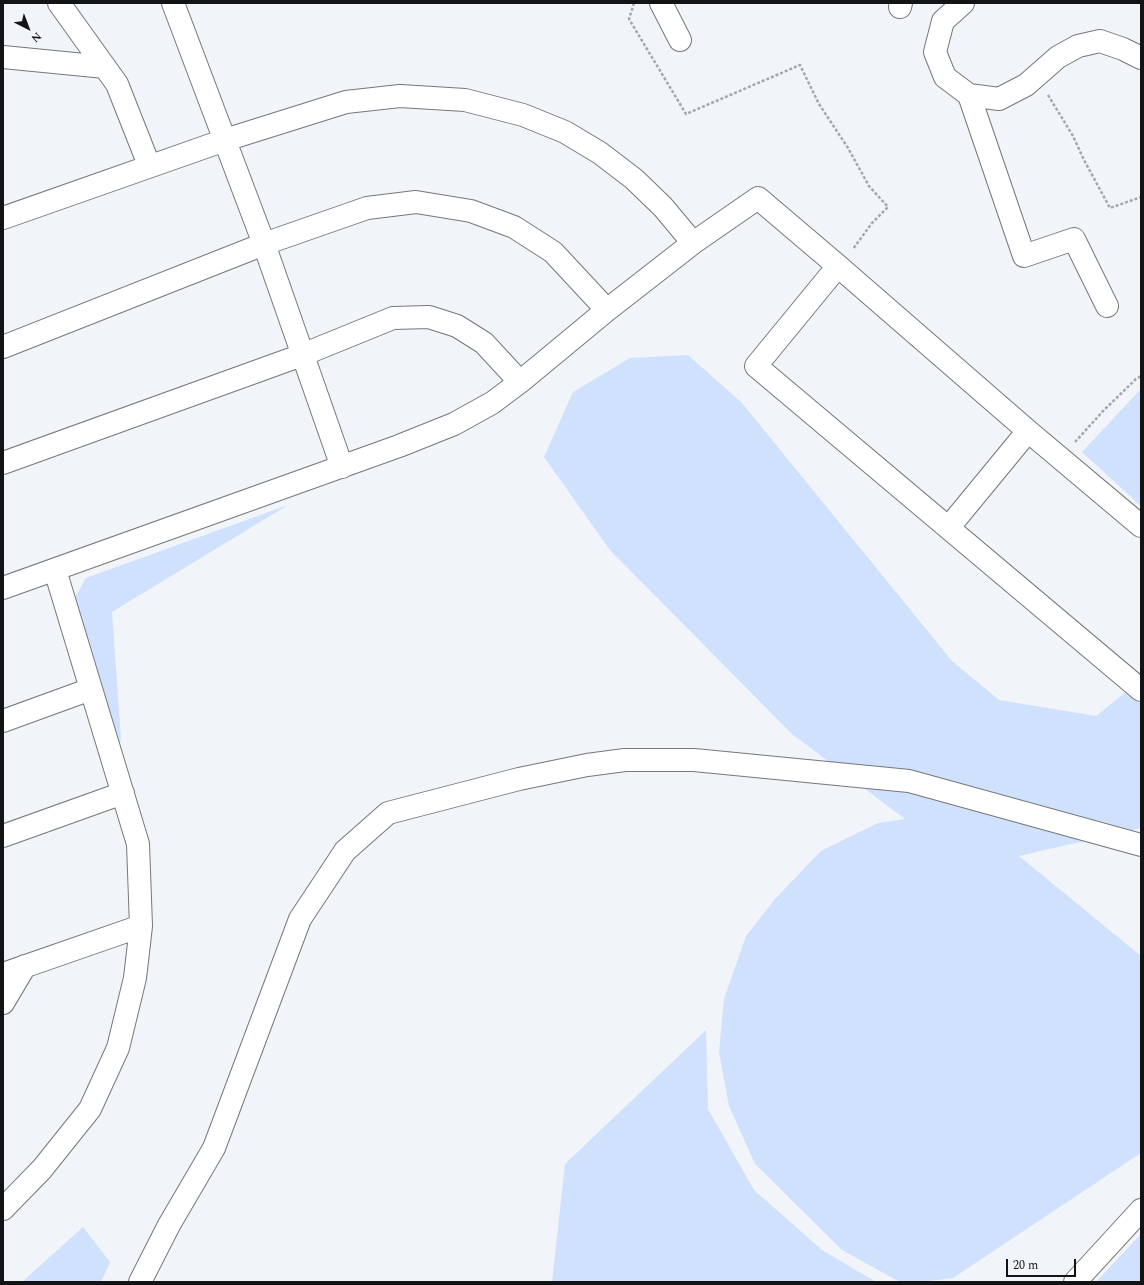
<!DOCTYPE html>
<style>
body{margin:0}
#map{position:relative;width:1144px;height:1285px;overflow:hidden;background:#f1f4f8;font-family:Spectral,serif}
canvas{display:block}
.frame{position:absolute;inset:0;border:4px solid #121314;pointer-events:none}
.north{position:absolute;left:8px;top:8px;width:40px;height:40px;-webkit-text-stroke:3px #f1f4f8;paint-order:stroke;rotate:138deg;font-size:11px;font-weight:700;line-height:16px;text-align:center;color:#121314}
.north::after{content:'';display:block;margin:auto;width:14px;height:18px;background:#121314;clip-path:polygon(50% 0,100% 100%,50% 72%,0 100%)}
.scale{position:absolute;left:1006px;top:1259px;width:70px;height:18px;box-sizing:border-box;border:2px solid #121314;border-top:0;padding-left:5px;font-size:12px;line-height:14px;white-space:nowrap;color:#121314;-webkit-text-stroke:3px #f1f4f8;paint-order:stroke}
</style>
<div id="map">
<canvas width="1144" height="1285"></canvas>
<div class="frame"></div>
<div class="north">N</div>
<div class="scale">20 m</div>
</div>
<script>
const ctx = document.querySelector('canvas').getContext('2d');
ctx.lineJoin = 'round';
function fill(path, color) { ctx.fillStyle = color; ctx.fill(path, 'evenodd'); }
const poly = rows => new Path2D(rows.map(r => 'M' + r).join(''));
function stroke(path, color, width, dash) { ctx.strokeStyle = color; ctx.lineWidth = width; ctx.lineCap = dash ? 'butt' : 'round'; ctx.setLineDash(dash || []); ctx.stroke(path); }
fill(poly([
 [688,355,742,403,952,661,999,700,1096,716,1141,680,1141,828,1019,856,1141,956,1141,1153,953,1278,922,1282,900,1282,842,1250,755,1164,729,1106,719,1052,724,999,746,936,775,899,821,851,878,823,905,819,792,734,610,550,544,457,573,392,630,358],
 [1139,391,1141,391,1141,506,1082,452],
 [288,505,112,612,121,738,118,750,73,601,86,578],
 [706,1030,708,1109,754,1190,822,1250,876,1282,552,1282,565,1164],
 [83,1227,110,1262,101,1282,22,1282],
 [1141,1234,1141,1282,1096,1282]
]), '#d0e1fd');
const minor = poly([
 [59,3,117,84,149,165],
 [173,3,264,244,342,467],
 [661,3,680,40],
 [963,3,943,21,935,52,945,77,969,95,999,99,1026,85,1058,57,1078,46,1100,41,1123,49,1141,58],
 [900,7,901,3],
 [3,57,105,67],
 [969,95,1024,256,1074,239,1107,306],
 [3,218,225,140,346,102,400,96,465,100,523,115,565,132,600,153,634,179,663,207,693,243],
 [838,266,756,366,1141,690],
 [3,347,264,244,367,208,416,202,471,211,514,227,553,252,607,310],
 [3,463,302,355,393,318,429,317,457,326,484,343,520,382],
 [949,527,1028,431],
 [3,588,399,446,454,424,492,403,520,382,607,310,693,243,758,198,838,266,1028,431,1141,526],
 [3,721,91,689],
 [3,836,123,793],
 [3,974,141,926],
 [3,1003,25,966],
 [3,1209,42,1169,90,1109,118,1048,135,978,141,926,138,844,55,570],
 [140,1282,169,1225,214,1148,300,919,345,851,388,813,519,779,587,765,625,760,694,760,909,781,1141,845],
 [1075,1282,1141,1210]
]);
stroke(minor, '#75777b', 24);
stroke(poly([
 [634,3,629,19,686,114,800,65,819,104,848,148,869,186,888,207,872,223,853,249],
 [1048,95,1073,136,1084,160,1110,208,1141,197],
 [1075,442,1104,410,1136,379,1141,376]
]), '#a5a8ab', 2.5, [3, 2]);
stroke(minor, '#fff', 22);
</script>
